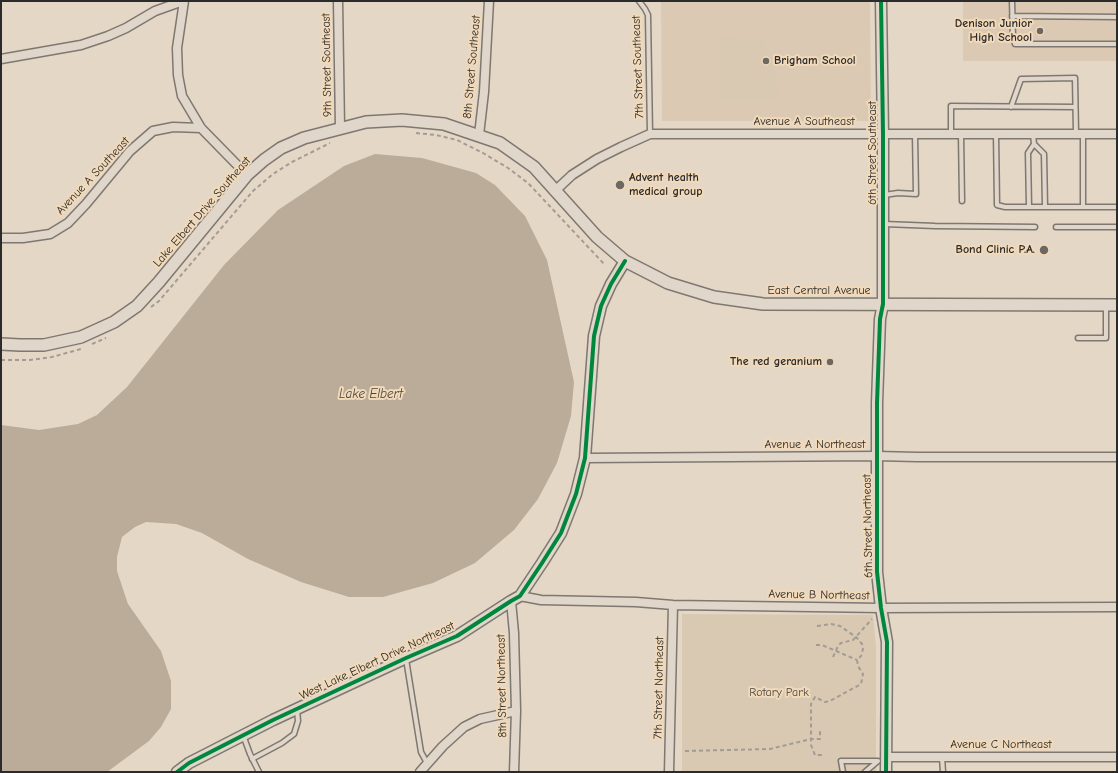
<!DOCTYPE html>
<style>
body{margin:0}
#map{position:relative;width:1118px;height:773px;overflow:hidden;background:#e4d7c6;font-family:"Comic Neue",sans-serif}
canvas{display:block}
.frame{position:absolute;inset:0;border:2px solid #2b2b2b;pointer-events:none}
</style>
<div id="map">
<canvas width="1118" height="773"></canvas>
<div class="frame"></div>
</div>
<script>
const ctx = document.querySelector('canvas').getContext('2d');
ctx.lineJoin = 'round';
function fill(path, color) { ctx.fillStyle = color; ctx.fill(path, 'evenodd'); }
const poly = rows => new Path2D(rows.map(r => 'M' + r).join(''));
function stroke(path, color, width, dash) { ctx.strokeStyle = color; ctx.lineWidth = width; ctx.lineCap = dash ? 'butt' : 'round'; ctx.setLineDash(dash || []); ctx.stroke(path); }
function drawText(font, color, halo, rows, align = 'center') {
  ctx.font = font + ' "Comic Neue",sans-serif'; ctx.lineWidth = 4; ctx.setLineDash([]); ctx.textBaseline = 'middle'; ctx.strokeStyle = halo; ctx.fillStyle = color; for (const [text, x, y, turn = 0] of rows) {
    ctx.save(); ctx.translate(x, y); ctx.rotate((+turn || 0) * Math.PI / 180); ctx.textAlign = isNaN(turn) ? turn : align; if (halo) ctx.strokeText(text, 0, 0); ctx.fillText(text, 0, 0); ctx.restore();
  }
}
fill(poly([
 [661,1,870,1,871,121,662,121],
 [963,1,1117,1,1117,61,963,61]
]), '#dbc9b3');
fill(poly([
 [719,38,764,40,776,65,778,100,721,101],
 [682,614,873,615,876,647,876,772,682,772]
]), '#d9c9b2');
fill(poly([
 [375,154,422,158,476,173,495,185,525,216,547,260,574,382,571,416,557,463,538,499,514,530,475,563,433,583,383,597,349,597,301,582,248,559,202,533,176,524,146,522,135,527,122,537,117,557,117,571,128,604,161,651,171,681,171,709,161,727,149,741,107,772,1,772,1,425,39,430,78,424,97,415,127,387,224,265,278,210,344,166]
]), '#baac98');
const service = poly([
 [639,1,645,9,648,15,650,134],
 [1012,1,1013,37,1015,44,1117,44],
 [1012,16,1117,17],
 [1011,107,1021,79,1075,78,1076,133],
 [1083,133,1083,207],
 [951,134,951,106,1075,107],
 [961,134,962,201],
 [996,134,997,205,1005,207,1117,207],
 [1034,144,1044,154,1045,207],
 [884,195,898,193,916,194,915,134],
 [1029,207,1028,153,1034,144,1033,134],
 [884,224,935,226,1035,227],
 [1056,227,1117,227],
 [1078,338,1106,338,1106,305],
 [406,659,421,752,427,763],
 [243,735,250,754,259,772],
 [942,757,943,772],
 [252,759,282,743,294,734,298,721,297,709],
 [843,772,841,761,878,761,865,772]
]);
const minor = poly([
 [184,1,177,48,178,75,182,96,201,128,247,175],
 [338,1,340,128],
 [1,59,81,45,108,36,126,28,155,11,183,1],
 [479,135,484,92,489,1],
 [556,190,572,175,597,159,621,147,650,134,1117,134],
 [1,238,23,238,50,234,68,223,86,204,130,151,153,131,173,127,201,128],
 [585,458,877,456,917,457,1117,457],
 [520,596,541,600,636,602,673,605,881,608,1117,607],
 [511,601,514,633,516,711,514,772],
 [886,757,1117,757],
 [420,772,443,746,464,727,480,719,516,711],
 [669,772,673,605]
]);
const tertiary = poly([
 [881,1,883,134,883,304,880,319,877,403,877,572,881,608,887,642,886,772],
 [177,772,189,763,273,720,406,658,457,636,511,601,520,596,542,563,561,533,576,494,585,458,594,336,601,306,611,284,625,261]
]);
const secondary = poly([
 [1,344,20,345,44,345,81,337,114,322,137,306,159,282,247,175,264,160,281,148,304,138,366,122,402,120,444,124,500,143,534,167,597,237,625,261,668,283,714,297,763,304,1117,305]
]);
stroke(service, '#7e7871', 7);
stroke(minor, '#7e7871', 11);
stroke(tertiary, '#7e7871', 13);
stroke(secondary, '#7e7871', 14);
stroke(poly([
 [416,133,436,135,457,140,483,153,508,168,528,183,605,265],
 [151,307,159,301,253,191,273,174,292,162,330,143],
 [92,344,106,338],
 [1,360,30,360,52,357,81,349],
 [817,626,831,624,840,626,856,637,862,644,863,649,861,656,857,660,858,666,863,674,861,684,830,701,825,702,815,697,811,704,811,745,815,755,822,755],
 [816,645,822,645,857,660],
 [833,657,838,646,841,643,853,640,872,619],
 [685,751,770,749,811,739,820,739,820,731]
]), '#a39c94', 2, [4, 3]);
stroke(service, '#e0d6ca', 4);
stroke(minor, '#e0d6ca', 8);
stroke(tertiary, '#e0d6ca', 10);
stroke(secondary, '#e0d6ca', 11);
stroke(poly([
 [881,1,883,134,883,304,880,319,877,403,877,572,881,608,887,642,886,772],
 [177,772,189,763,273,720,406,658,457,636,511,601,520,596,542,563,561,533,576,494,585,458,594,336,601,306,611,284,625,261]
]), '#00873e', 4);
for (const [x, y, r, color] of [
 [1040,31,4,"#6c6761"],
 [766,61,4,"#6c6761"],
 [620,185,5,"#6c6761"],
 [1044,250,5,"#6c6761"],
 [830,362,4,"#6c6761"]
]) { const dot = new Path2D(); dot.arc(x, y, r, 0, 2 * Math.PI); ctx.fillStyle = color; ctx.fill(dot); stroke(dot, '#f1d9b9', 1.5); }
drawText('bold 12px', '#2b2b2b', '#f1d9b9', [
 ["Denison Junior",1032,24],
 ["High School",1032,38],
 ["Brigham School",774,61,"left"],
 ["Advent health",629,178,"left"],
 ["medical group",629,192,"left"],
 ["Bond Clinic P.A.",1035,250],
 ["The red geranium",822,362]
], 'right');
drawText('12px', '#2b2b2b', '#f1d9b9', [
 ["9th Street Southeast",327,65,-91],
 ["8th Street Southeast",472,67,-85],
 ["7th Street Southeast",638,67,-92],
 ["Avenue A Southeast",804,122],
 ["6th Street Southeast",873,153,-90],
 ["Avenue A Southeast",93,176,-47],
 ["Lake Elbert Drive Southeast",202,212,-49],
 ["East Central Avenue",819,291],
 ["Avenue A Northeast",815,445],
 ["6th Street Northeast",868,526,-91],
 ["Avenue B Northeast",819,595,1],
 ["West Lake Elbert Drive Northeast",377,661,-25],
 ["8th Street Northeast",502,686,-91],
 ["7th Street Northeast",659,688,-89],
 ["Avenue C Northeast",1001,745]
]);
drawText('12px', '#4c4843', '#f1d9b9', [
 ["Rotary Park",779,693]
]);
drawText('italic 13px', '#4a4641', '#f1d9b9', [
 ["Lake Elbert",371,394]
]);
</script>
